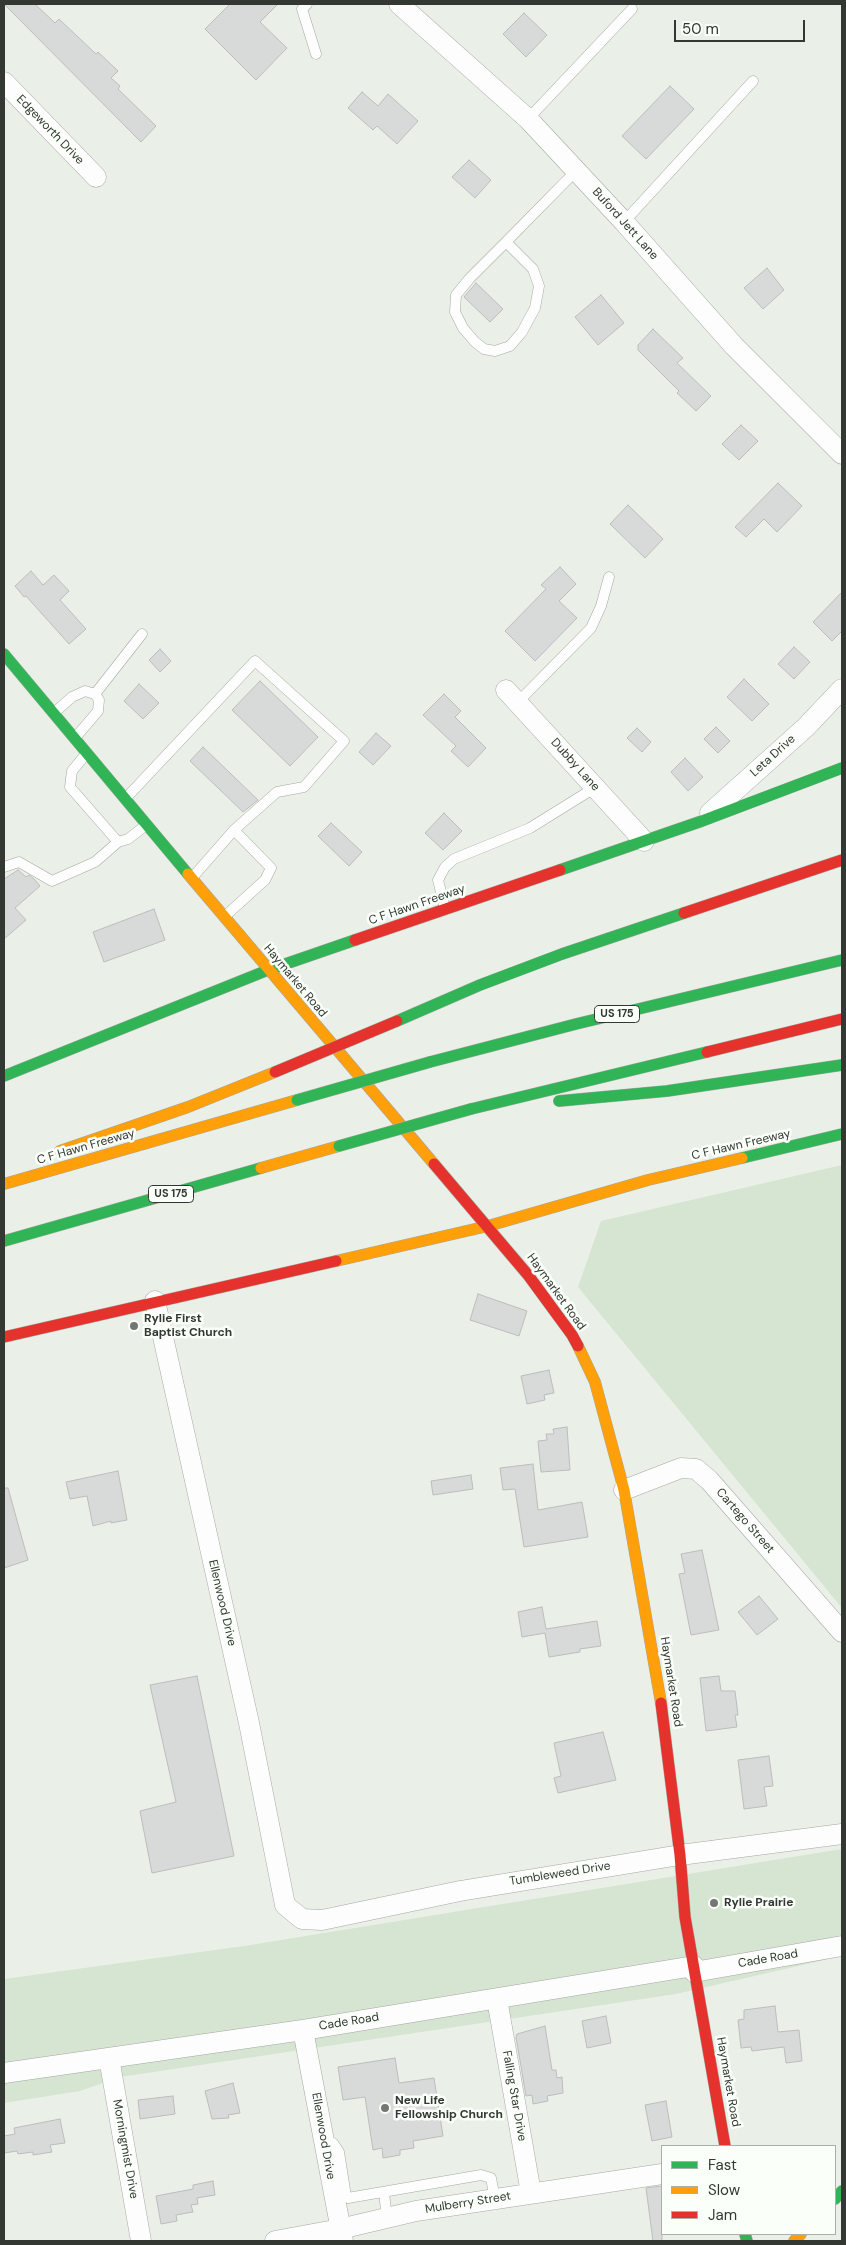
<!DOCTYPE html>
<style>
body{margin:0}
#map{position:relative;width:846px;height:2245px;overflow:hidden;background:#eaf0e8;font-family:"DM Sans",sans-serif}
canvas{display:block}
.frame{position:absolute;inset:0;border:5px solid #343833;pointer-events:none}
.legend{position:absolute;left:661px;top:2145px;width:175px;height:90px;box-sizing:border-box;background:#fafff9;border:1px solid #abafaa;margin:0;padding:6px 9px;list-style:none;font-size:15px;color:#343833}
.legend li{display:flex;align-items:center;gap:10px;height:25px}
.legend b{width:25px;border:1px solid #abafaa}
.scale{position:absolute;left:674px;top:20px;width:131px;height:22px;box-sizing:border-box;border:2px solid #343833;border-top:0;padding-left:6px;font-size:15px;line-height:18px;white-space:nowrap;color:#343833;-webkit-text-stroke:4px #fafff9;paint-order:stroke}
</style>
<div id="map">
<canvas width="846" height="2245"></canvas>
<div class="frame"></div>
<ul class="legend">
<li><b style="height:6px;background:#30b455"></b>Fast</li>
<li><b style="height:6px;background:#ff9f0a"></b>Slow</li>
<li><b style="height:6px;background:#e5322d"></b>Jam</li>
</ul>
<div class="scale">50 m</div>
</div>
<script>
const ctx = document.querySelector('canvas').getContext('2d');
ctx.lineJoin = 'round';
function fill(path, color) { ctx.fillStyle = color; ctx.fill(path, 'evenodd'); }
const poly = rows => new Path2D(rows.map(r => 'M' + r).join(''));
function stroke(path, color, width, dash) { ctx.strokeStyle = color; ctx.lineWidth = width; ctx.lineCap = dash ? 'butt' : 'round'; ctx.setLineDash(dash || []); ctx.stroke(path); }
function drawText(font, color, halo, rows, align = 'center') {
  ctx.font = font + ' "DM Sans",sans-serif'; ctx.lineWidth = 5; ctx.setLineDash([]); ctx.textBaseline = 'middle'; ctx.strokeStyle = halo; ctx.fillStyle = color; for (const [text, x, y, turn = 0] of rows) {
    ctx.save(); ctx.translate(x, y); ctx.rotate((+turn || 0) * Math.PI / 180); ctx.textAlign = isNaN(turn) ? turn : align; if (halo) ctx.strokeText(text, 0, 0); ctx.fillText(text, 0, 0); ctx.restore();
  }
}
fill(poly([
 [842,1165,842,1608,578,1287,601,1221],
 [842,1849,842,1956,676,1994,120,2077,80,2091,4,2103,4,1979,244,1946]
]), '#d6e4d2');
const building = poly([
 [4,4,35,4,55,23,59,19,96,54,98,52,118,71,111,78,120,86,118,89,156,126,141,142,4,4],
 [230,4,278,4,260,22,287,48,256,80,205,29,230,4],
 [524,13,547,35,526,57,503,34,524,13],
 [670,86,694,109,646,159,622,136,670,86],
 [362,92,378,106,388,94,418,121,397,144,377,126,373,130,348,108,362,92],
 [469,160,491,180,475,198,452,177,469,160],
 [767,268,784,290,763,309,744,288,767,268],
 [476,283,503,309,490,322,464,297,476,283],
 [601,295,624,323,598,345,575,317,601,295],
 [653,329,683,358,677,363,711,396,696,411,677,393,679,391,638,350,638,345,653,329],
 [741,425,758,441,739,460,722,444,741,425],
 [778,483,802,506,777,532,764,519,746,537,735,527,778,483],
 [628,505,663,539,645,558,610,524,628,505],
 [560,567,576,584,559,601,577,618,535,661,505,631,546,589,541,585,560,567],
 [31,571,43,585,54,575,69,591,60,600,86,629,69,644,26,596,24,597,15,586,31,571],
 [842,592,842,631,832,641,813,622,842,592],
 [794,647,810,662,794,679,778,664,794,647],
 [160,649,171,661,160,672,149,660,160,649],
 [744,679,769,704,752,721,727,697,744,679],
 [260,681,318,737,290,766,232,710,260,681],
 [139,684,159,703,143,719,124,701,139,684],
 [444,694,461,711,455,717,486,748,468,767,451,751,456,746,423,715,444,694],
 [716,727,730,741,718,753,704,739,716,727],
 [637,728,651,742,642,752,627,738,637,728],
 [376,733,391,746,373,765,359,752,376,733],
 [203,747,258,800,243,812,190,761,203,747],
 [685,758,703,777,688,791,671,772,685,758],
 [444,813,462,831,443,850,425,833,444,813],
 [331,823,362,852,349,866,318,836,331,823],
 [18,870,26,877,29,875,34,879,40,886,15,908,26,920,4,939,4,879,18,870],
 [154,909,165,940,104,962,93,932,154,909],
 [478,1294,527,1311,519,1336,470,1320,478,1294],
 [549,1370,554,1393,544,1395,545,1400,527,1404,521,1376,549,1370],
 [567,1427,570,1470,541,1472,538,1441,547,1440,546,1434,554,1434,553,1429,567,1427],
 [533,1464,538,1510,582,1502,588,1537,524,1547,515,1489,503,1490,500,1468,533,1464],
 [118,1471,127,1520,111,1523,111,1521,93,1526,87,1496,70,1499,66,1482,118,1471],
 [471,1475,473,1489,433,1495,431,1481,471,1475],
 [4,1488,8,1488,28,1560,4,1568,4,1488],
 [702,1550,719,1630,691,1635,679,1574,685,1573,681,1554,702,1550],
 [759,1596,778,1619,757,1635,738,1612,759,1596],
 [542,1607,546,1629,597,1621,601,1646,580,1649,580,1652,549,1657,545,1633,522,1637,518,1612,542,1607],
 [197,1676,234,1856,152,1873,140,1811,176,1802,150,1685,197,1676],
 [719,1676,721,1691,735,1691,738,1715,735,1715,737,1727,706,1731,700,1678,719,1676],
 [603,1732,616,1780,558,1793,554,1778,561,1776,554,1743,603,1732],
 [769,1756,773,1786,764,1787,767,1806,744,1809,738,1760,769,1756],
 [775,2006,778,2032,799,2030,802,2061,786,2063,784,2047,752,2051,751,2047,741,2048,738,2020,744,2019,744,2010,775,2006],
 [606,2016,611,2043,587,2048,582,2021,606,2016],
 [545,2026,552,2070,556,2070,557,2078,562,2077,563,2093,547,2096,548,2101,533,2104,532,2095,526,2096,516,2037,517,2034,545,2026],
 [395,2058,399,2083,434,2078,443,2136,413,2141,414,2148,400,2150,400,2155,383,2158,382,2148,373,2150,365,2097,343,2100,338,2067,395,2058],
 [233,2083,240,2113,228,2115,229,2118,212,2119,205,2091,233,2083],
 [173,2096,175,2114,140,2119,138,2100,173,2096],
 [666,2101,672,2137,652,2141,645,2105,666,2101],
 [60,2119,65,2143,50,2145,52,2152,33,2155,33,2152,18,2154,17,2151,4,2153,4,2136,15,2134,14,2128,60,2119],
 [213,2181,215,2195,197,2198,198,2204,191,2205,193,2212,176,2215,177,2221,161,2224,156,2196,193,2189,193,2185,213,2181],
 [662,2186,662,2241,653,2241,646,2188,662,2186]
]);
fill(building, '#d8dad9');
stroke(building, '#bbbdbd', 1);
const lane = poly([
 [307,4,302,9,316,54],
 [528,119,632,9],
 [624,222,753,81],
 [506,242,533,269,539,286,535,308,522,332,510,346,495,351,484,349,475,342,463,328,455,312,456,295,470,278,506,242,562,185,577,170],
 [95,694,142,634],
 [518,702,591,628,601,606,609,577],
 [55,712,72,697,85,691,95,694,99,700,98,711,75,738],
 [86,754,72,771,70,787,118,842,128,839,145,826],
 [126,798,255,661,344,741,304,787,277,792,234,830,192,878],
 [4,867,19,862,52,881,95,862,118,842],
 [445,908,438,880,445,867,454,859,530,828,596,787],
 [224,917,265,880,271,868,234,830],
 [325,2145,333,2143,339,2152,346,2196,348,2198,481,2175,491,2178,495,2199],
 [384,2193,387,2218]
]);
const street = poly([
 [399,4,528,119,624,222,734,346,842,454],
 [4,82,96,177],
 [506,690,644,841],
 [710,813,806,727,842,689],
 [155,1301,249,1723,285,1905,302,1919,322,1920,460,1891,680,1855,842,1834],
 [624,1490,681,1468,696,1469,709,1480,842,1632],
 [694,1972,842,1946],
 [497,1999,531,2193],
 [303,2030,343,2241],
 [109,2058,141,2241],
 [4,2073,303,2030,694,1966],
 [275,2241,340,2229,416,2211,662,2174]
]);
const fast = poly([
 [4,654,188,874],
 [560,870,702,821,842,768],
 [397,1021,480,985,562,954,684,913],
 [430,1062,576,1024,842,960],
 [4,1076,268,970,355,940],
 [559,1101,667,1091,842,1065],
 [471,1109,707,1052],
 [742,1158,842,1134],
 [4,1241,261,1168],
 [835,2199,842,2191],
 [745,2234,747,2241]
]);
const slow = poly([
 [188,874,434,1164],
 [60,1151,188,1107,275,1072],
 [261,1168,339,1146],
 [4,1184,297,1100],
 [336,1261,488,1226,648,1180,742,1158],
 [578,1346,595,1382,624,1490,661,1703],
 [794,2241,801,2234]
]);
const jam = poly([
 [684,913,842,860],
 [355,940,560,870],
 [707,1052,842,1019],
 [434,1164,528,1275,572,1335,578,1346],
 [4,1337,336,1261],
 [661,1703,680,1855,685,1917,725,2146]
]);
stroke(lane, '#a4a8a3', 11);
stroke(street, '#a4a8a3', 21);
stroke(fast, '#a4a8a3', 12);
stroke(slow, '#a4a8a3', 12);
stroke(jam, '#a4a8a3', 12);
stroke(lane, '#fcfdfc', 10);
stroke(street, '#fcfdfc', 20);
stroke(fast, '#30b455', 11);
stroke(slow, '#ff9f0a', 11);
stroke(jam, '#e5322d', 11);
const fastBridge = poly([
 [297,1100,430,1062],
 [339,1146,471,1109]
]);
const jamBridge = poly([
 [275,1072,397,1021]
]);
stroke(fastBridge, '#9ba797', 12, []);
stroke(jamBridge, '#9ba797', 12, []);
stroke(fastBridge, '#30b455', 11);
stroke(jamBridge, '#e5322d', 11);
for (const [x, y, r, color] of [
 [134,1326,5,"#747872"],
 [714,1903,5,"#747872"],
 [385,2108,5,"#747872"]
]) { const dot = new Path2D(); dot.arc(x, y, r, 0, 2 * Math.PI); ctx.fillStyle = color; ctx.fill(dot); stroke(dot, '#fafff9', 2); }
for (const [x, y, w] of [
 [617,1014,45],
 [171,1194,45]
]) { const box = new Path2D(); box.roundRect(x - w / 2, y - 8.5, w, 17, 4); ctx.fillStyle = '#fafff9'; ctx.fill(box); stroke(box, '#343833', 1); }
drawText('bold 11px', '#343833', null, [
 ["US 175",617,1014],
 ["US 175",171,1194]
]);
drawText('12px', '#343833', '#fafff9', [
 ["Edgeworth Drive",50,130,46],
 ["Buford Jett Lane",625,224,48],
 ["Leta Drive",773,756,-42],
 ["Dubby Lane",575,765,48],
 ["C F Hawn Freeway",417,905,-19],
 ["Haymarket Road",295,981,50],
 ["C F Hawn Freeway",741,1145,-13],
 ["C F Hawn Freeway",86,1147,-16],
 ["Haymarket Road",556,1292,54],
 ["Cartego Street",745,1521,49],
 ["Ellenwood Drive",222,1603,77],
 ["Haymarket Road",671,1682,81],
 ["Tumbleweed Drive",560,1874,-9],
 ["Cade Road",768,1959,-10],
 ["Cade Road",349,2022,-9],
 ["Haymarket Road",728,2082,80],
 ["Falling Star Drive",514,2096,80],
 ["Ellenwood Drive",323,2136,80],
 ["Morningmist Drive",125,2149,80],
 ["Mulberry Street",468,2203,-9]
]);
drawText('bold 12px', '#343833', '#fafff9', [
 ["Rylie First",144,1319],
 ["Baptist Church",144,1333],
 ["Rylie Prairie",724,1903],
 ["New Life",395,2101],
 ["Fellowship Church",395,2115]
], 'left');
</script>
